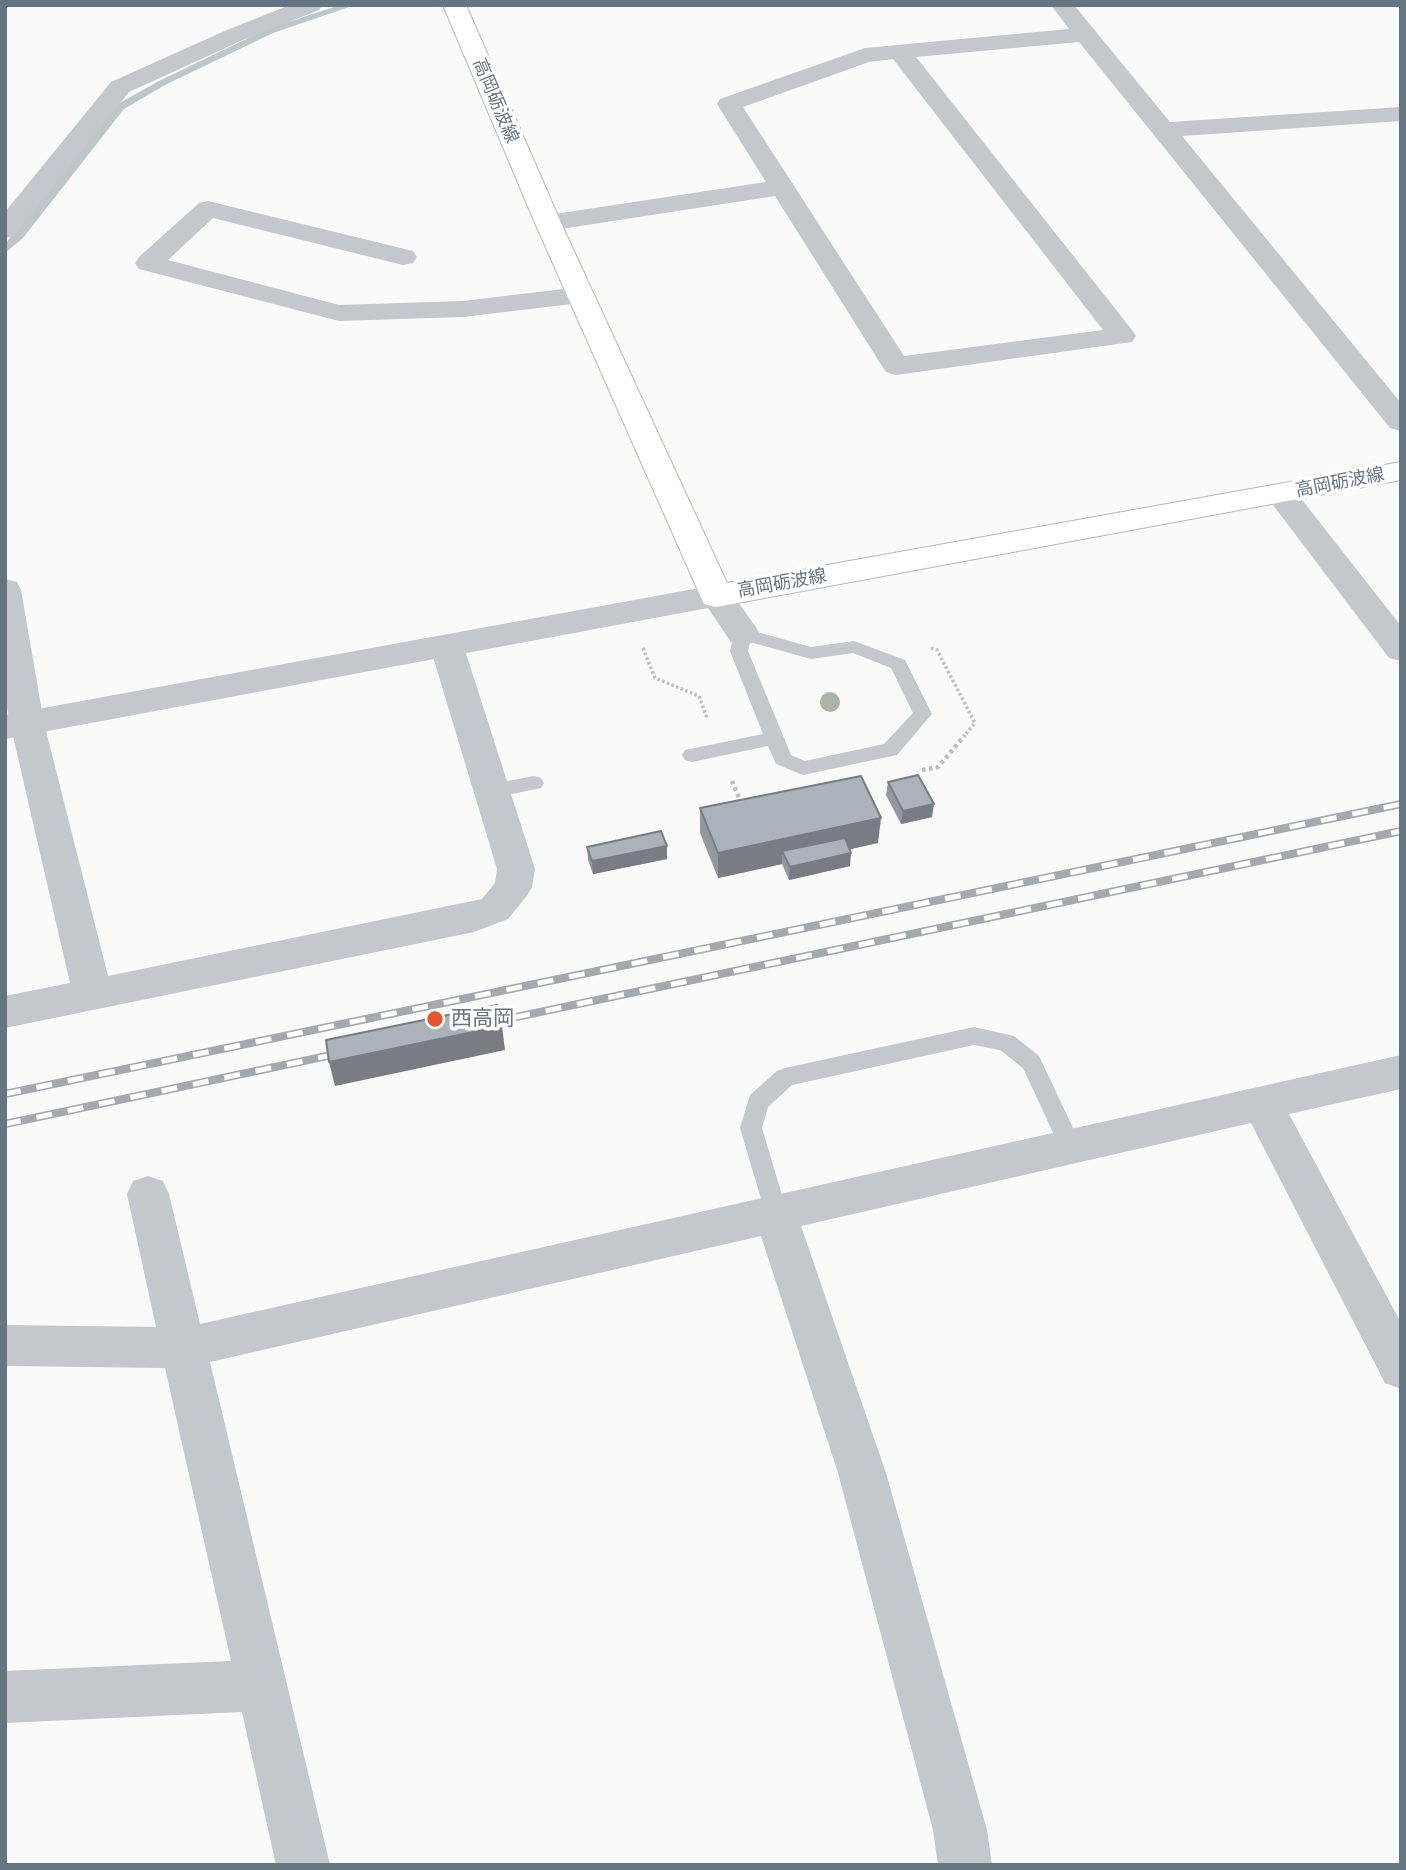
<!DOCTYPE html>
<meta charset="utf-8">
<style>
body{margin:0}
#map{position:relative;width:1406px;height:1870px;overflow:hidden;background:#fafaf8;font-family:"Space Grotesk",sans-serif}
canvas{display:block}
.frame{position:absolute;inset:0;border:7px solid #657683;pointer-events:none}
</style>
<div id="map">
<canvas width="1406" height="1870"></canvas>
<div class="frame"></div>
</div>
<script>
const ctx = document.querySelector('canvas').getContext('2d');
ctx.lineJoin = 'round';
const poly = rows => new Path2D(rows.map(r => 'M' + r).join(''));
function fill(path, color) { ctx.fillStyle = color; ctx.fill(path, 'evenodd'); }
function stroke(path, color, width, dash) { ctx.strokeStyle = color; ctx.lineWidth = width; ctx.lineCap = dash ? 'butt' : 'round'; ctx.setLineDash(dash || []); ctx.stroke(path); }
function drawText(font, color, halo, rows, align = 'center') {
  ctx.font = font + ' "Space Grotesk","Noto Sans JP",sans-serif'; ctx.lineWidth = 7; ctx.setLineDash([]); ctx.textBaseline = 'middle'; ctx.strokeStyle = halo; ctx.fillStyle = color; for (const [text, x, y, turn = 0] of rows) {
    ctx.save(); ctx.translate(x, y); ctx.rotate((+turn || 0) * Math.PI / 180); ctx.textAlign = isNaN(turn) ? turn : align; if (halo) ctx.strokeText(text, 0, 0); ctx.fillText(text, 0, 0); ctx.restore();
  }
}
fill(poly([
 [340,5,355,5,273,33,165,85,124,109,23,238,5,253,5,244,116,105,159,81,267,29,340,5]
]), '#bbc7cb');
const primary = poly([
 [443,5,466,5,561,223,727,583,1401,462,1401,480,716,607,704,604,535,223,443,5]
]);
stroke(primary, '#b5babe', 2);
stroke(poly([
 [643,648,655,678,699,696,707,718],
 [931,648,937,650,975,723,964,736]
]), '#bbbfc2', 3.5, [2.5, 2.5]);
stroke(poly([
 [922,770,938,767,965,735],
 [732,781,742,805]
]), '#bbbfc2', 4.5, [3.5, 3.5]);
fill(poly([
 [743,628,811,647,854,641,905,660,932,714,897,755,803,775,776,764,768,746,692,762,685,760,682,755,685,750,763,734,730,651,734,634,743,628],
 [750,642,811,659,853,653,891,668,913,713,884,744,805,761,791,755,748,651,750,642],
 [534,776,541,778,544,783,541,788,492,798,485,796,482,791,485,786,492,784,534,776],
 [974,1027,1014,1036,1039,1056,1082,1147,1079,1154,1071,1157,1063,1154,1023,1068,1000,1050,974,1045,792,1085,768,1107,762,1128,787,1212,783,1219,775,1222,767,1219,740,1128,750,1095,777,1071,785,1068,974,1027]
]), '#c3c8cc');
fill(poly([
 [290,5,322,5,319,10,243,40,129,92,14,236,5,238,5,212,111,82,227,30,290,5],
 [1051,5,1074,5,1170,122,1401,107,1401,121,1182,136,1401,403,1401,431,1390,428,1079,42,916,57,1132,330,1136,336,1132,342,896,375,886,372,882,366,775,196,548,231,539,229,535,223,539,217,548,215,766,182,717,104,720,99,865,48,1069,29,1051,5],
 [893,59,1103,330,904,356,743,107,869,62,893,59],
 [208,201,413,251,417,257,413,263,403,265,213,218,168,260,339,305,463,301,580,287,590,289,594,295,590,301,580,303,463,317,339,321,139,269,135,263,139,257,199,203,208,201],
 [1281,484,1292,487,1401,626,1401,661,1389,658,1270,501,1265,494,1270,487,1281,484],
 [5,579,17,582,21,590,44,723,108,976,482,899,495,883,497,869,430,647,435,639,447,636,459,639,464,647,535,869,532,887,526,897,508,919,474,932,5,1028,5,996,70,983,10,723,5,696,5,579],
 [1401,1055,1401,1089,1289,1114,1401,1323,1401,1389,1385,1383,1251,1123,801,1226,886,1473,987,1830,992,1865,938,1865,933,1830,838,1473,761,1236,210,1362,330,1865,276,1865,242,1712,5,1723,5,1671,231,1661,165,1368,5,1366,5,1325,156,1327,127,1194,133,1181,148,1176,163,1181,169,1194,200,1324,1401,1055]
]), '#c3c8cc');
fill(poly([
 [716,585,728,588,755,626,760,634,755,642,743,645,731,642,708,608,5,739,5,715,716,585]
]), '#c3c8cc');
fill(primary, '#fff');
const rail = poly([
 [483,1024,1401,831],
 [5,1094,1401,804],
 [5,1124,346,1052]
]);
stroke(rail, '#a2aab0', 8);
stroke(rail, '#fff', 5, [16]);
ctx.fillStyle = '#aab4a7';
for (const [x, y] of [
 [830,702]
]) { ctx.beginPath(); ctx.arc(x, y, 10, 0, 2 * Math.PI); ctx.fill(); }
fill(poly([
 [888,782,932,817,901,824,886,795],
 [700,808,878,843,850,849,850,866,789,880,782,864,718,878,700,833],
 [587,847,667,859,593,874,588,860]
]), '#929a9f');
fill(poly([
 [934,804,932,817,901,824,903,811],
 [881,818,878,843,788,863,782,851,782,864,718,878,718,853],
 [667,846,667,859,593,874,592,861],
 [851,853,850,866,789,880,790,867],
 [502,1026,505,1050,335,1086,329,1062]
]), '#777d82');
const building = poly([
 [918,775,934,804,903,811,888,782,918,775],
 [861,776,881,818,718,853,700,808,861,776],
 [661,831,667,846,592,861,587,847,661,831],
 [845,838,851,853,790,867,782,851,845,838],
 [497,1005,502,1026,329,1062,326,1040,497,1005]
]);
fill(building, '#aab3b9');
stroke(building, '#777d82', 2);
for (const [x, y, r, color] of [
 [435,1019,9,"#e4572e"]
]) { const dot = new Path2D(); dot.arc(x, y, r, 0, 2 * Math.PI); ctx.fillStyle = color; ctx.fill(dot); stroke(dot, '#fff', 2.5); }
drawText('18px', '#657683', '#fff', [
 ["高岡砺波線",495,101,67],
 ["高岡砺波線",1340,483,-11],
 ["高岡砺波線",782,584,-10]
]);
drawText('21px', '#657683', '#fff', [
 ["西高岡",451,1019]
], 'left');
</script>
